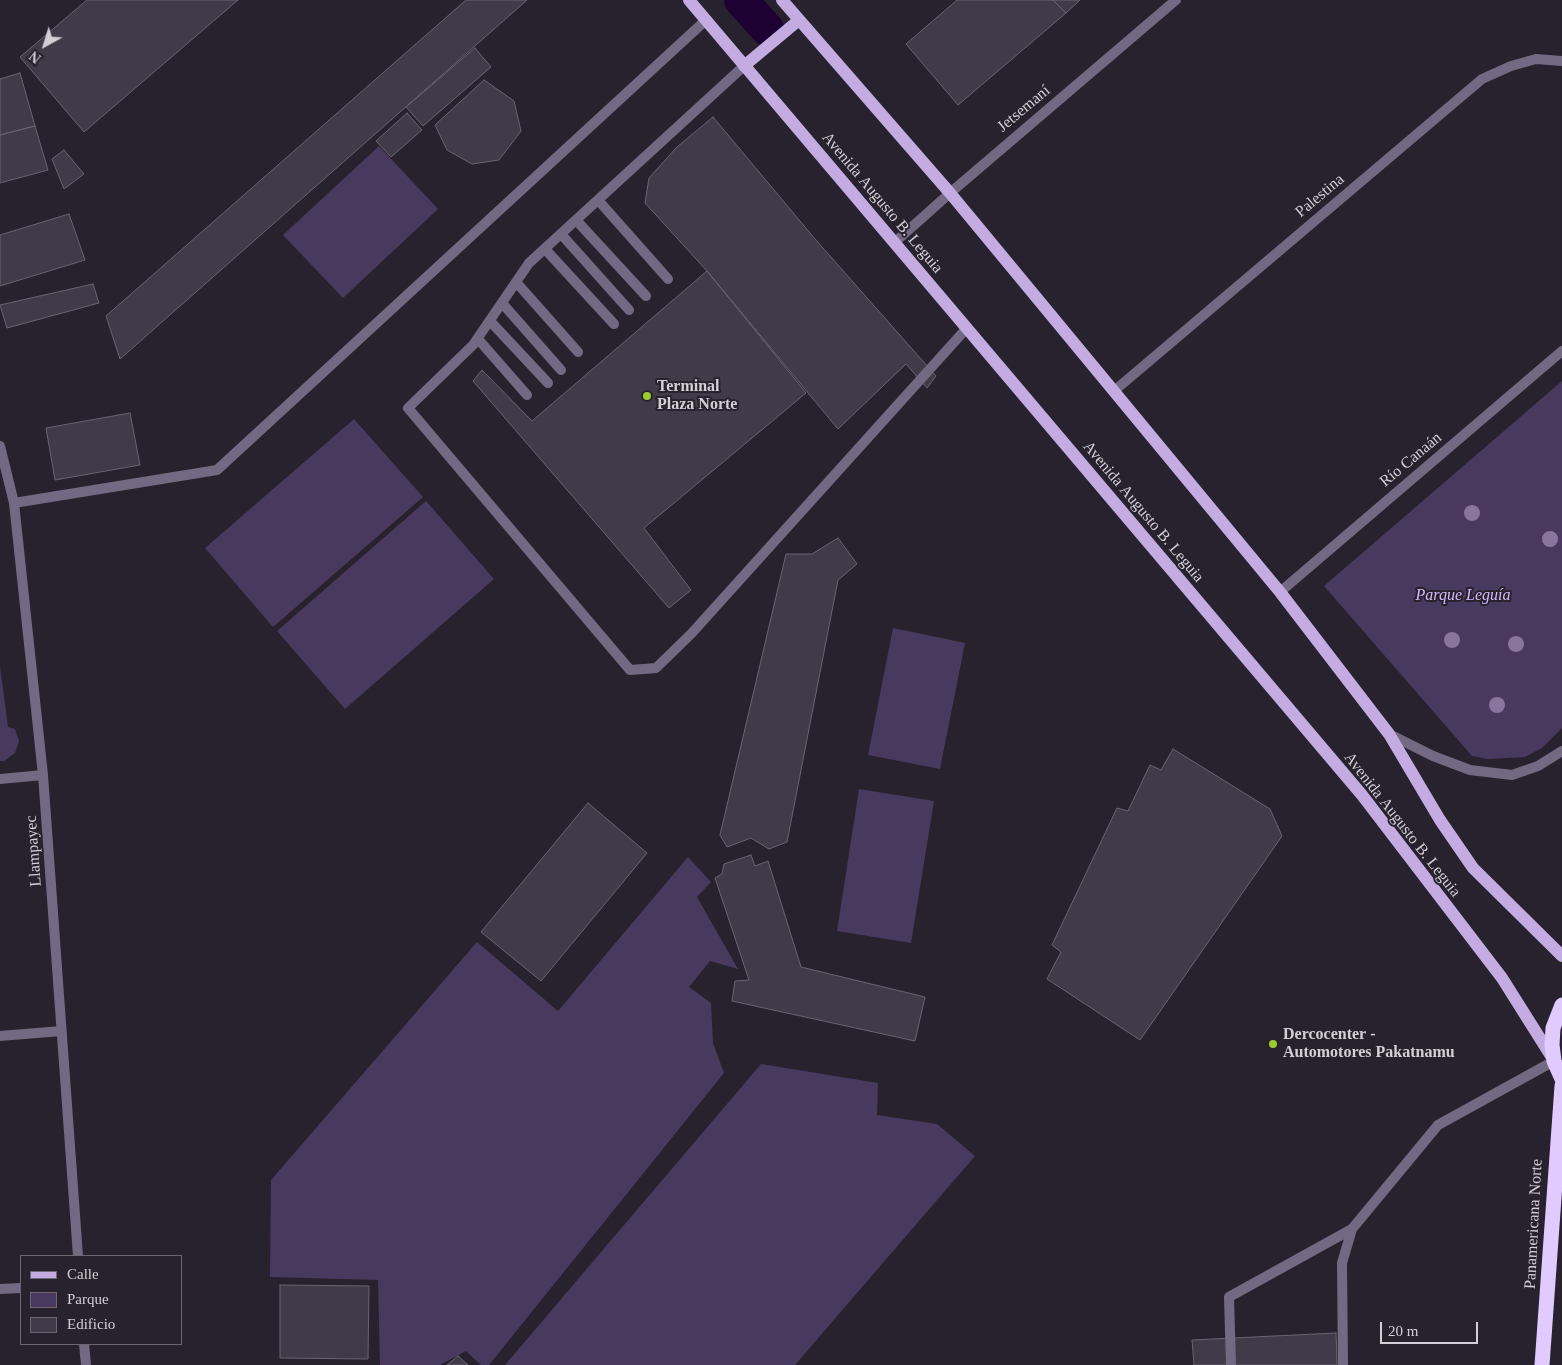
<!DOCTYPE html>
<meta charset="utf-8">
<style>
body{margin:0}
#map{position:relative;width:1562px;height:1365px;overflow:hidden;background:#28222e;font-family:"Times New Roman",serif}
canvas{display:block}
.legend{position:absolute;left:20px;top:1255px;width:162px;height:90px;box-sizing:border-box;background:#28222e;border:1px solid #6c6772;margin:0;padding:6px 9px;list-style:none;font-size:15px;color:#d3cfd7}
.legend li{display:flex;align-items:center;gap:10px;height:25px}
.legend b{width:25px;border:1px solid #6c6772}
.north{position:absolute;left:20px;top:20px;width:50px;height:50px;-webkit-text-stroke:4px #28222e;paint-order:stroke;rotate:219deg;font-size:14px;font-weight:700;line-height:20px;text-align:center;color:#d3cfd7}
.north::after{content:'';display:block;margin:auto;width:18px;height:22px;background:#d3cfd7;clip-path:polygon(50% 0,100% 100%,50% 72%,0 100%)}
.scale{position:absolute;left:1380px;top:1322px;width:98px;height:22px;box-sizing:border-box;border:2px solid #d3cfd7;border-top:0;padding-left:6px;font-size:15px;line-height:18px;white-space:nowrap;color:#d3cfd7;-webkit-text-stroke:4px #28222e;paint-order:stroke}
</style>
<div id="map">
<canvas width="1562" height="1365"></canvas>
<ul class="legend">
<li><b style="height:6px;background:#c4ace2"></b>Calle</li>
<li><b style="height:14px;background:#4a395e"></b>Parque</li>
<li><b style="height:14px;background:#403b48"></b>Edificio</li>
</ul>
<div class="north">N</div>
<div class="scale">20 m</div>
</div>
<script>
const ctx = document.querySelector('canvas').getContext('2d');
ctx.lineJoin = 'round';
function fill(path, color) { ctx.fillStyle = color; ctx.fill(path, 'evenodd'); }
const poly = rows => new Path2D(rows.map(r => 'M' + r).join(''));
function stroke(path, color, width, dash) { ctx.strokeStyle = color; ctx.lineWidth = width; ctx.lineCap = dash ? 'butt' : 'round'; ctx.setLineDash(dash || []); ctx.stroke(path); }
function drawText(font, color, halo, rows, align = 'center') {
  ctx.font = font + ' "Times New Roman",serif'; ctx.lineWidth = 4; ctx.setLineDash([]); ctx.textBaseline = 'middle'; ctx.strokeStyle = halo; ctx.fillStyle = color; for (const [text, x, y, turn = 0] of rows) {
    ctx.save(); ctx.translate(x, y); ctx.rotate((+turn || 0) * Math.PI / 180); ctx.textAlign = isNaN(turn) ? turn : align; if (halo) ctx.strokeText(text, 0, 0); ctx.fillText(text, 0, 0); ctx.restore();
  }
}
fill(poly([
 [379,146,438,209,343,298,283,235],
 [1562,381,1562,728,1542,748,1525,757,1488,759,1472,756,1324,586],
 [354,419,423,497,273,627,205,548],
 [426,501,494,579,345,709,277,631],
 [893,628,965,643,940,769,868,755],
 [0,667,8,727,15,729,19,741,15,753,4,761,0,761],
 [859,789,934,801,911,943,837,931],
 [688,857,711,882,697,897,738,969,710,961,689,987,711,1003,713,1043,724,1073,489,1365,481,1365,466,1351,440,1365,380,1365,378,1280,270,1277,271,1180,477,942,558,1011],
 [761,1064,878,1083,877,1115,937,1124,975,1156,795,1365,505,1365]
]), '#4a395e');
stroke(poly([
 [741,0,767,29]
]), '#1d0133', 34);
const building = poly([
 [87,0,238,0,84,132,20,57,87,0],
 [466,0,527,0,120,359,106,316,466,0],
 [957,0,1053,0,1066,13,958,105,906,44,957,0],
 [1053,0,1080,0,1066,13,1053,0],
 [475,48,491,67,423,126,406,107,475,48],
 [20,73,35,126,0,135,0,79,20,73],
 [484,80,514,101,521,131,499,160,472,164,447,150,435,125,484,80],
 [407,113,422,130,391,157,376,141,407,113],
 [713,117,815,239,936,376,927,388,906,364,838,429,707,271,645,203,649,178,677,147,713,117],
 [35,126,48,170,0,183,0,135,35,126],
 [64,150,84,174,64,189,52,159,64,150],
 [69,214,85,260,0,286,0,235,69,214],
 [707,271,806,393,644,528,691,590,669,608,473,381,482,370,532,421,707,271],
 [93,284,99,303,7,328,0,305,93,284],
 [130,413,140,465,55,480,46,428,130,413],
 [838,538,857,564,838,580,787,842,769,849,751,838,727,847,720,835,786,554,812,554,838,538],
 [1173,749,1270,809,1282,836,1140,1040,1047,979,1061,952,1052,945,1117,808,1128,811,1150,765,1161,770,1173,749],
 [588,803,647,853,541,981,481,932,588,803],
 [751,855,755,866,768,861,801,967,925,997,915,1041,732,1001,735,981,749,980,715,878,722,874,724,864,751,855],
 [280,1285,369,1286,368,1359,280,1358,280,1285],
 [1336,1333,1337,1365,1194,1365,1192,1340,1336,1333],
 [458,1356,468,1365,447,1365,458,1356]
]);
fill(building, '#403b48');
stroke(building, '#6a6472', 1);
stroke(poly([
 [744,66,529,263,473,345,408,408,630,670,656,668,691,634,966,329],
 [598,200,668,279],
 [576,220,646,296],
 [561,234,629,310],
 [545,249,614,324],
 [516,282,578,352],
 [502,303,561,370],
 [490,321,548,383],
 [478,339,527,395],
 [1231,1365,1229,1297,1352,1229],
 [1343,1365,1342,1263,1352,1229,1438,1125,1554,1061]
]), '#746983', 10);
stroke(poly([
 [894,243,950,193,1176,0],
 [1114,391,1482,79,1511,66,1536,59,1562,61],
 [0,446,14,503,43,775,78,1256],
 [14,503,217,470,706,20],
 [1280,592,1562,351],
 [1389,734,1433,756,1470,770,1512,775,1538,766,1562,751],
 [0,779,43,775],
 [0,1036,61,1031],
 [0,1289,21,1288],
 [84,1344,86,1365]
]), '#746983', 10);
stroke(poly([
 [689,0,1362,795,1502,978,1553,1059],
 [782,0,950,193,1280,592,1389,734,1440,820,1473,868,1562,956],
 [744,66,799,20]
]), '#c4ace2', 12);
stroke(poly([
 [1562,1005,1553,1028,1552,1045,1554,1061,1562,1079],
 [1542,1365,1562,1086]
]), '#e1cafe', 15);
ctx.fillStyle = '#8975a0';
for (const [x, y] of [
 [1472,513],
 [1550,539],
 [1452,640],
 [1516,644],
 [1497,705]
]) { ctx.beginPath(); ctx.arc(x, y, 8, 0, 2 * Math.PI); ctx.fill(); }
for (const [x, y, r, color] of [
 [647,396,5,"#9eca2e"],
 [1273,1044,5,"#9eca2e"]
]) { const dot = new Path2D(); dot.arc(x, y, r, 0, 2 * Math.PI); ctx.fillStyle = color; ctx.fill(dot); stroke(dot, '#28222e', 2); }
drawText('16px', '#d3cfd7', '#28222e', [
 ["Jetsemaní",1024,109,-40],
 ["Palestina",1320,196,-40],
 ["Avenida Augusto B. Leguia",882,203,50],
 ["Río Canaán",1411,460,-40],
 ["Avenida Augusto B. Leguia",1143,512,50],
 ["Avenida Augusto B. Leguia",1402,825,52],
 ["Llampayec",34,851,-94],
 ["Panamericana Norte",1534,1224,-87]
]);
drawText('bold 16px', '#d3cfd7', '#28222e', [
 ["Terminal",657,387],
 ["Plaza Norte",657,405],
 ["Dercocenter -",1283,1035],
 ["Automotores Pakatnamu",1283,1053]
], 'left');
drawText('italic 16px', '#d8b9fd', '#28222e', [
 ["Parque Leguía",1463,596]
]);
</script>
